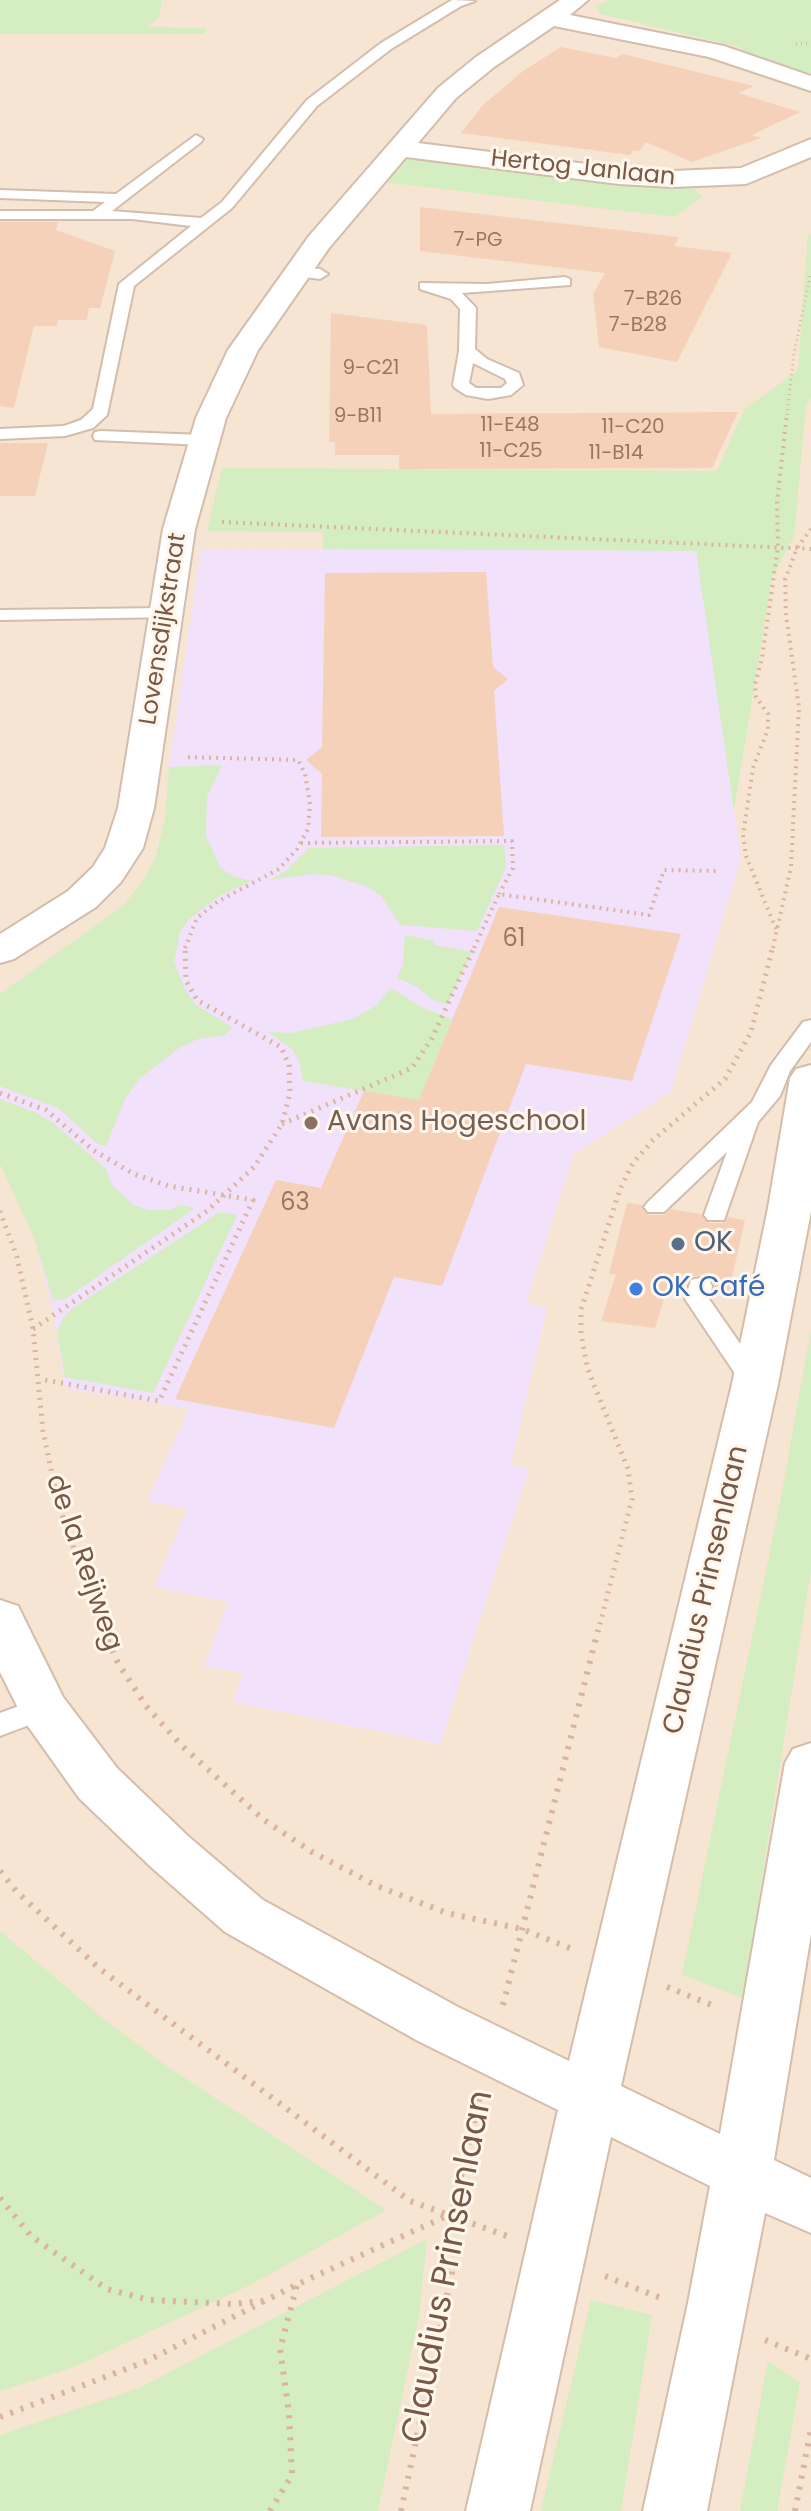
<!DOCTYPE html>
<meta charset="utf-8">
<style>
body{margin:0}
canvas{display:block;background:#fef4e5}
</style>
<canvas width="811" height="2511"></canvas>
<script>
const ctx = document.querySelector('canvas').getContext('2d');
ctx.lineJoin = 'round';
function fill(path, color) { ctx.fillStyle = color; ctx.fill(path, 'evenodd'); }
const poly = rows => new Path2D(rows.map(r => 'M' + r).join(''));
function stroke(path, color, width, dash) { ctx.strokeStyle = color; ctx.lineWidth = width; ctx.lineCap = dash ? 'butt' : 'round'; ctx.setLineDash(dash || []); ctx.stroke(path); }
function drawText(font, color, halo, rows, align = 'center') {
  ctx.font = font + ' Poppins,sans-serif'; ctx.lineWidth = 6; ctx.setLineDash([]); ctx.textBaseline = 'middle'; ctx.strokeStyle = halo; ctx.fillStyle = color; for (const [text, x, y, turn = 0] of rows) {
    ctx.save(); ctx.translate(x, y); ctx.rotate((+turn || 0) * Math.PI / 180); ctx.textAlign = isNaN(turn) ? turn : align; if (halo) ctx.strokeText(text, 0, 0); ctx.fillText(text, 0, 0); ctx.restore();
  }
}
fill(poly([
 [0,0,811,0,811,2511,0,2511]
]), '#f6e5d2');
fill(poly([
 [201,549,697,550,741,859,671,1092,574,1154,526,1303,547,1307,511,1465,529,1469,440,1744,233,1702,243,1673,204,1666,228,1602,154,1587,187,1509,147,1501,189,1409,65,1388,54,1315,34,1237,0,1164,0,994,123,906,145,878,156,856,165,818,169,767]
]), '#f1e1fa');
fill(poly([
 [0,0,162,0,159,17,147,27,205,28,205,34,0,34],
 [608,0,811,0,811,75,748,53,739,47,601,14,595,6],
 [407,155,691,186,702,197,674,217,384,182],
 [808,234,811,235,811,398,806,407,794,536,772,578,734,810,696,551,323,549,323,532,207,531,222,468,717,471,744,410,798,370],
 [222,765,207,796,206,836,220,867,232,876,251,881,219,896,189,919,180,932,174,962,185,990,196,1005,232,1027,225,1035,198,1039,179,1048,139,1079,125,1099,106,1146,98,1144,58,1108,0,1086,0,994,123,906,145,878,156,856,165,818,169,767],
 [504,845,506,867,477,931,401,925,381,896,368,887,331,875,312,874,270,880,287,870,309,848],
 [405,935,435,941,434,945,472,952,447,1005,433,1000,416,986,397,978,403,965],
 [391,988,421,1007,452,1019,440,1050,425,1101,303,1081,299,1060,292,1049,268,1032,291,1033,353,1019,377,1005],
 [0,1099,34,1112,53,1123,106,1169,111,1184,133,1205,149,1210,169,1210,181,1205,195,1208,65,1299,53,1300,34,1237,0,1164],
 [220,1212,237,1215,153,1393,65,1377,57,1333,63,1318,73,1308],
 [811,1329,811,1570,743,1998,682,1975,780,1503],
 [0,1931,105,2020,171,2069,386,2210,248,2286,74,2367,0,2391],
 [427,2239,419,2316,378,2511,0,2511,0,2435,139,2388],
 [591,2300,652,2315,621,2511,541,2511],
 [768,2361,800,2383,777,2511,740,2511]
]), '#d4edc1');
fill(poly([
 [561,47,616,58,623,54,754,86,738,93,800,112,752,135,761,138,692,162,646,142,639,151,633,151,630,155,461,133,483,105,523,71],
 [420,207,679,237,674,246,732,253,677,362,599,347,593,294,605,273,420,251],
 [0,222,58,222,56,230,115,251,100,308,89,308,87,320,58,320,57,326,34,326,14,408,0,406],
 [331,313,427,325,431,414,738,412,712,468,399,469,399,455,335,455,335,442,329,442],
 [0,443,48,443,35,496,0,496],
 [486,572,493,667,508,679,494,691,504,836,321,837,322,774,306,760,322,747,325,573],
 [499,907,681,934,632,1081,526,1064,442,1286,394,1277,334,1428,175,1399,276,1180,321,1188,364,1091,419,1100],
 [627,1203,642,1205,648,1215,664,1215,671,1209,701,1214,708,1223,724,1223,728,1217,745,1220,729,1291,714,1289,712,1279,701,1275,690,1277,686,1285,669,1282,655,1328,601,1321,616,1274,609,1274]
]), '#f6d1ba');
const lane = poly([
 [452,0,475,1,461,6,391,49,317,106,232,208,134,286,107,415,93,428,65,436,0,439,0,429,64,426,81,420,93,409,119,284,191,226,132,219,0,219,0,211,93,211,105,202,0,198,0,190,116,194,196,135,203,139,201,142,112,211,201,218,222,202,307,100,381,43,452,0],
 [296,267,320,269,328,274,320,279,291,275,288,272,296,267],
 [565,277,570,279,570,285,462,293,476,308,475,349,487,359,519,373,523,385,511,395,488,399,466,395,455,388,453,385,459,351,460,309,451,299,420,289,420,283,487,284,565,277],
 [473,363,505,379,507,383,501,388,476,388,469,383,473,363],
 [101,431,203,435,211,440,203,445,95,440,93,436,95,432,101,431],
 [165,608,174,613,171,617,0,620,0,610,165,608],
 [811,1020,811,1042,790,1071,780,1096,758,1122,724,1220,708,1220,704,1215,727,1152,664,1212,648,1212,644,1207,648,1202,752,1102,771,1065,803,1022,811,1020],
 [700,1278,709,1280,712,1286,709,1299,768,1384,764,1390,755,1393,746,1390,685,1299,691,1280,700,1278],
 [43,1697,53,1700,57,1708,53,1716,0,1736,0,1713,43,1697]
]);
const street = poly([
 [560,0,588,0,570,15,724,46,811,76,811,91,709,57,554,26,494,67,456,98,418,143,619,168,673,171,741,168,811,139,811,157,746,184,673,187,619,184,406,157,329,248,258,350,226,418,195,529,154,808,143,848,121,882,96,907,14,959,0,963,0,934,68,891,93,867,105,848,118,808,163,529,196,418,228,350,309,236,438,88,476,57,560,0]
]);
const secondary = poly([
 [811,1065,811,1211,778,1384,621,2086,720,2134,785,1763,793,1749,811,1743,811,1934,774,2160,811,2178,811,2233,765,2213,707,2511,643,2511,688,2303,710,2186,611,2137,530,2511,466,2511,558,2110,418,2041,225,1932,151,1867,79,1798,25,1722,0,1672,0,1600,18,1606,63,1697,117,1768,189,1837,263,1900,458,2007,569,2061,732,1384,768,1208,790,1078,796,1069,811,1065]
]);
stroke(lane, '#d3bdac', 4);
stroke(street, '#d3bdac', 4);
stroke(secondary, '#d6bda9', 4);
stroke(poly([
 [796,44,811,43],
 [787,415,794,353,811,273]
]), '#dbb49d', 3, [1, 4]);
stroke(poly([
 [222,522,811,549],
 [301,843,512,841,513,868,499,894],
 [776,929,746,856,743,835,753,768,768,729,768,714,756,697,755,685,762,658,778,547,777,503,787,413],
 [185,948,197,918,217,902,279,869,297,849,308,829,310,804,305,774,298,760,185,757],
 [474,948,499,894,649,915,664,870,719,871],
 [773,948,791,867,799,707,786,615,785,580,797,548,811,529]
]), '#dbb49d', 4, [2, 5]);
stroke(poly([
 [0,1093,46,1110,93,1150,134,1174,169,1186,253,1200,159,1401,40,1379],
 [282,1124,412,1068,432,1038,475,946],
 [0,1211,17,1257,33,1329,43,1431,58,1503,103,1632],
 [33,1329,207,1211,254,1167,282,1124,290,1093,289,1065,281,1047,197,1000,186,981,185,946],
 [598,1632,632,1499,628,1469,588,1370,581,1334,581,1310,620,1189,633,1163,653,1140,725,1079,751,1032,773,946]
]), '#dbb49d', 5, [2, 6]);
stroke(poly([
 [103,1630,118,1663,146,1706,182,1746,264,1820,312,1852,377,1886,447,1913,522,1929,572,1949],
 [0,1871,17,1892,100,1969,410,2201,507,2236],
 [667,1987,717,2007],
 [503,2005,598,1630],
 [0,2198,31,2236,107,2289,149,2300,233,2304,263,2301],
 [605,2276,666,2300],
 [765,2340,811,2359],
 [0,2417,147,2361,298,2284,451,2214],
 [270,2511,292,2475,289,2413,280,2349,297,2285],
 [401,2511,452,2272,452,2214,480,2096],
 [795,2511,811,2429]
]), '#dbb49d', 6, [3, 8]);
fill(lane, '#fff');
fill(street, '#fff');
fill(secondary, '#fff');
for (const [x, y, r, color] of [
 [311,1123,8,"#8d6e63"],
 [678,1244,8,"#5c6f8a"],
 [636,1289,8,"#3f7fe0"]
]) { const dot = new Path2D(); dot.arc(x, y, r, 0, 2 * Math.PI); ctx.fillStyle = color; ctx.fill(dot); stroke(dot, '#fff7ec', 3); }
drawText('20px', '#987664', null, [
 ["7-PG",478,241],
 ["7-B26",653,300],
 ["7-B28",638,326],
 ["9-C21",371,369],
 ["9-B11",358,417],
 ["11-E48",510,426],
 ["11-C20",633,428],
 ["11-C25",511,452],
 ["11-B14",616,454]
]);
drawText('24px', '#795847', '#fff7ec', [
 ["Hertog Janlaan",583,169,6],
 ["Lovensdijkstraat",164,629,-81]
]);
drawText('24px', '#987664', null, [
 ["61",514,940],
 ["63",295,1204]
]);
drawText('28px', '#785e54', '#fff7ec', [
 ["Avans Hogeschool",327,1123]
], 'left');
drawText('28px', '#4e5e75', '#fff7ec', [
 ["OK",694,1244]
], 'left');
drawText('28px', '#366cbe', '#fff7ec', [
 ["OK Café",652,1289]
], 'left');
drawText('28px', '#795847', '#fff7ec', [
 ["de la Reijweg",83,1563,71],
 ["Claudius Prinsenlaan",707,1590,-77]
]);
drawText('34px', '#795847', '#fff7ec', [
 ["Claudius Prinsenlaan",449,2267,-79]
]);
</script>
